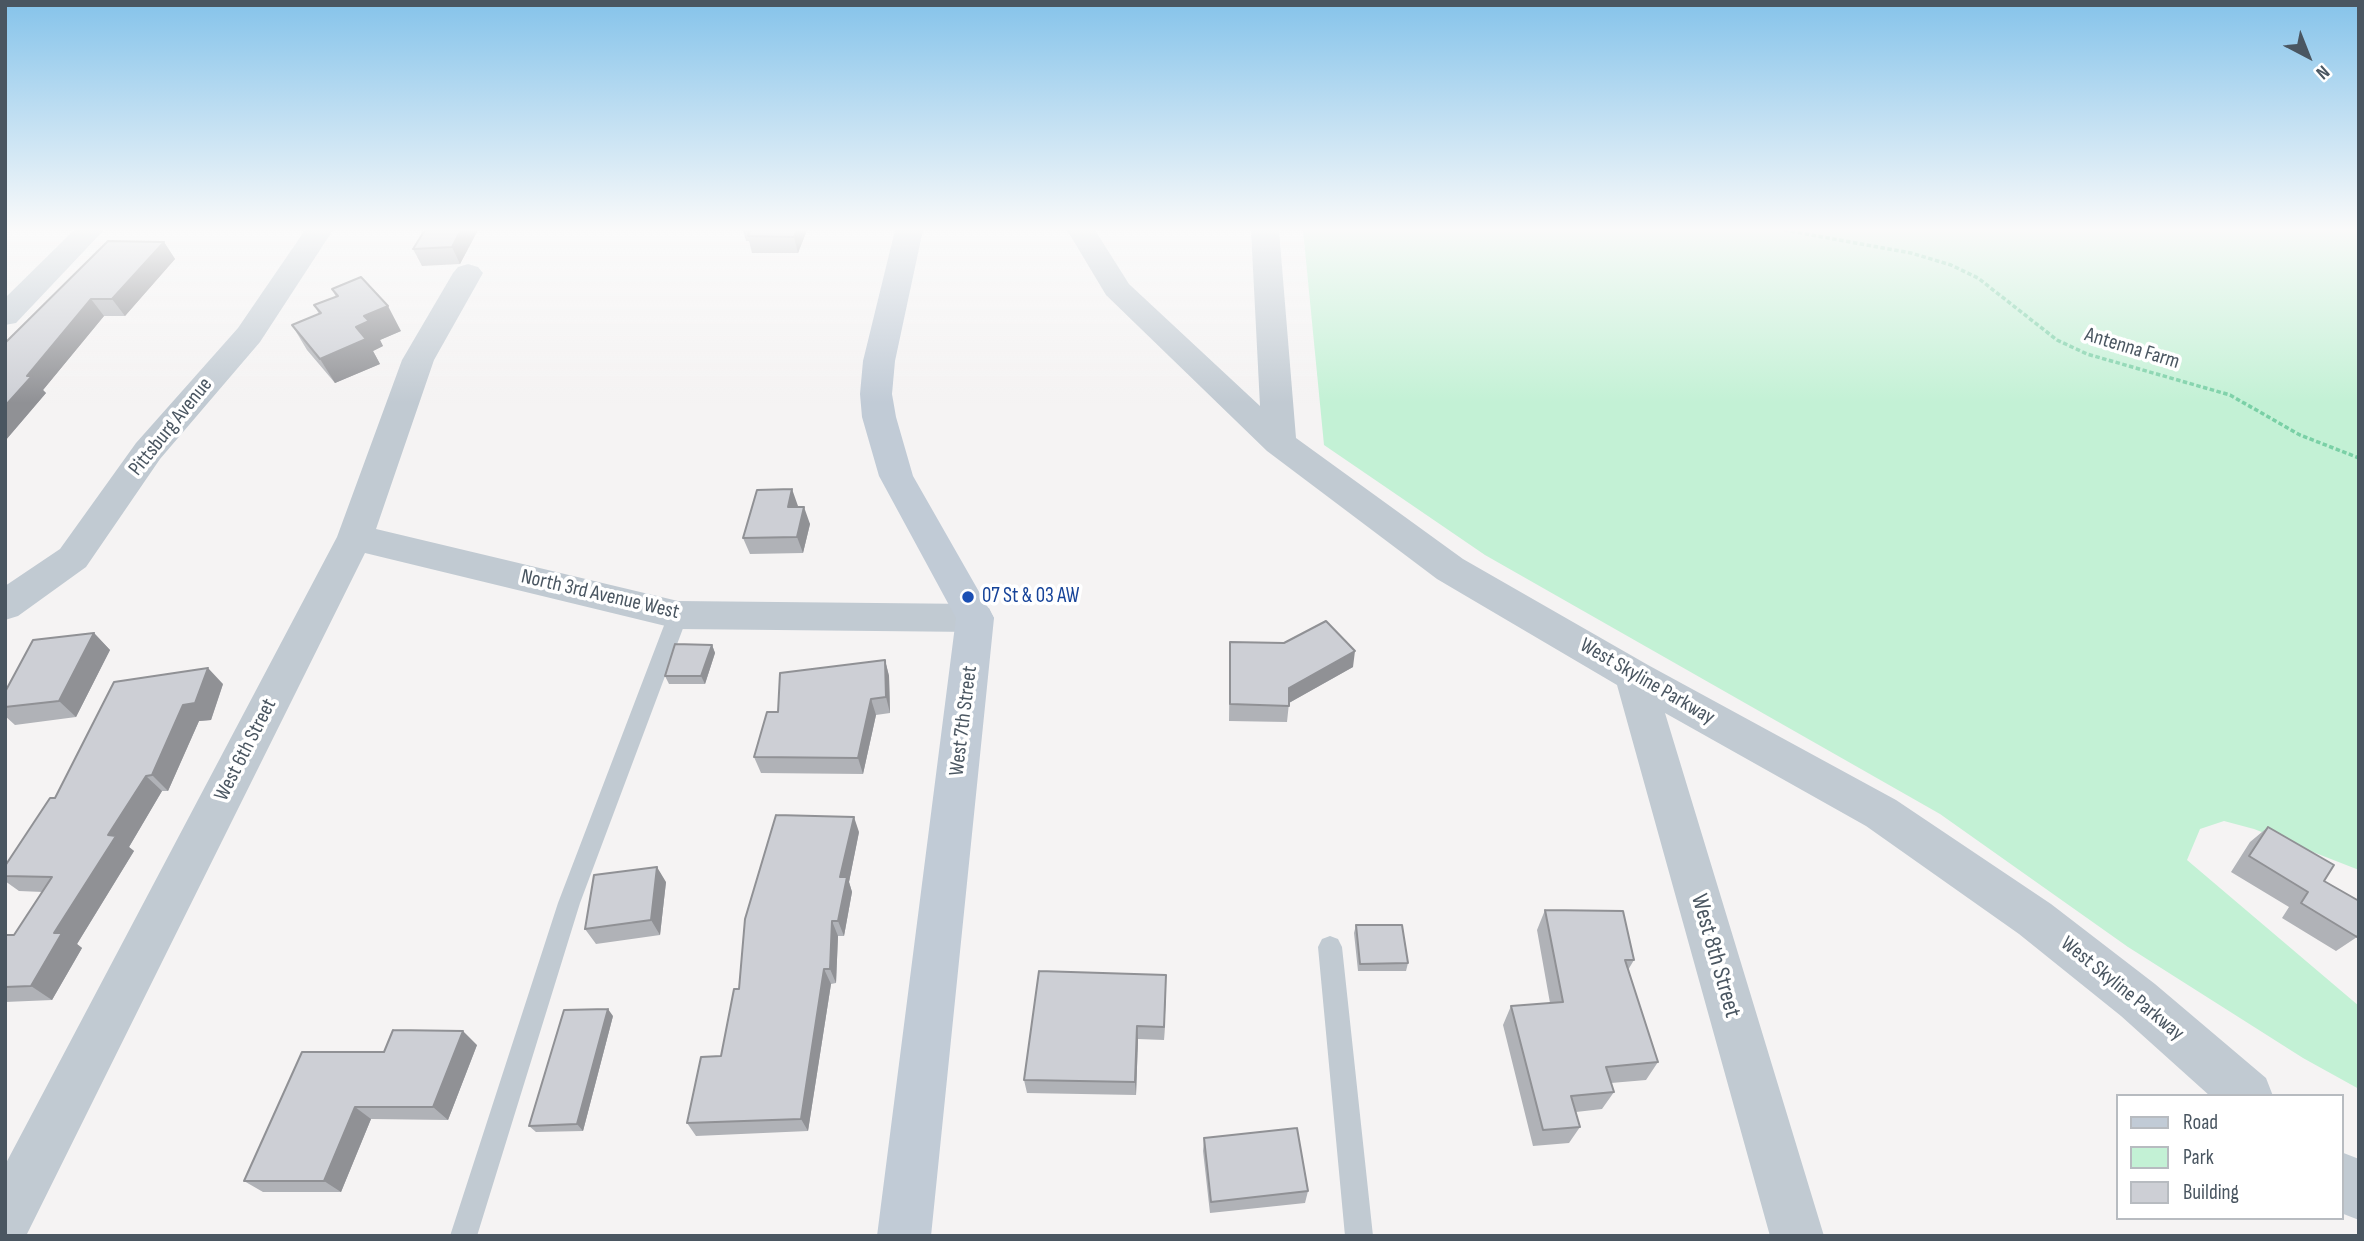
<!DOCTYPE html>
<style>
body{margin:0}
#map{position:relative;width:2364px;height:1241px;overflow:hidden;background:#f5f3f3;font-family:"Sofia Sans Condensed",sans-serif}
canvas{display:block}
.frame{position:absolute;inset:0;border:7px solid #4a5661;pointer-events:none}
.legend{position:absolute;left:2116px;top:1094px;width:228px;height:126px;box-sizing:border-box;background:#fff;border:2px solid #b7bbc0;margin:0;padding:9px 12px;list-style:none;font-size:21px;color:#4a5661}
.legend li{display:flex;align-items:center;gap:14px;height:35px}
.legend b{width:35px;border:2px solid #b7bbc0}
.north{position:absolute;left:2273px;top:21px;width:70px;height:70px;-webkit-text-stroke:5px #fff;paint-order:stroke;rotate:138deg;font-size:19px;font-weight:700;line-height:28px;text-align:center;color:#4a5661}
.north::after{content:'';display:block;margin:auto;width:24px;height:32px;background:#4a5661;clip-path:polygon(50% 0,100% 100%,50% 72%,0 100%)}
</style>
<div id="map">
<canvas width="2364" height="1241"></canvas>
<div class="frame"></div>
<ul class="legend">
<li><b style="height:9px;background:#c1cbd6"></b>Road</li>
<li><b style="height:19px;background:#c3f1d5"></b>Park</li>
<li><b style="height:19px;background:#cdcfd5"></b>Building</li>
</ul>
<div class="north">N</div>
</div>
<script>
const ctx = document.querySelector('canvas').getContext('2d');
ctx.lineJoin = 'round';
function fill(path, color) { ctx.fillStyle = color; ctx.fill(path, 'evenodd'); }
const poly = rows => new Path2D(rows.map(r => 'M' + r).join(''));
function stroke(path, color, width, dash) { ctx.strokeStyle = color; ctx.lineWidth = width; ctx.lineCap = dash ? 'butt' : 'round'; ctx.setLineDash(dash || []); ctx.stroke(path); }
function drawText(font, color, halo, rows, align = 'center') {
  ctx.font = font + ' "Sofia Sans Condensed",sans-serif'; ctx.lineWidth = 7; ctx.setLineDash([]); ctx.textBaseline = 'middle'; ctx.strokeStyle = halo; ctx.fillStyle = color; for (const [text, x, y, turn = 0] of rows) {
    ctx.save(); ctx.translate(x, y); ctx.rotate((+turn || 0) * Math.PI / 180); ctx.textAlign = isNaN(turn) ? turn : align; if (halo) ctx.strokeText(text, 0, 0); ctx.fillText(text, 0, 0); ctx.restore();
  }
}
fill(poly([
 [1303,230,2359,230,2359,870,2254,829,2224,821,2200,829,2187,860,2359,1006,2359,1089,2303,1058,2128,947,1940,814,1485,555,1324,445]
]), '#c3f1d5');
stroke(poly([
 [1784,230,1911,253,1951,265,1978,278,2057,340,2087,354,2230,395,2300,435,2359,458]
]), '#7ad0a6', 3.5, [4.5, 2.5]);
fill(poly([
 [678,608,685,610,688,615,580,903,477,1236,450,1236,558,903,668,615,671,610,678,608],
 [1330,936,1338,939,1342,947,1373,1236,1345,1236,1318,947,1322,939,1330,936]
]), '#c1cad2');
fill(poly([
 [74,230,104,230,16,323,5,325,5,298,74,230],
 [305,230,333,230,260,342,160,459,86,567,18,616,5,620,5,586,60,549,136,443,238,328,305,230],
 [1067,230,1095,230,1129,284,1260,406,1251,230,1279,230,1296,438,1463,559,1648,665,1896,800,2051,904,2155,984,2266,1078,2273,1096,2210,1096,2121,1016,2019,934,1866,826,1665,713,1824,1236,1770,1236,1617,685,1437,579,1267,451,1106,295,1067,230],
 [468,264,478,267,483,273,434,360,376,529,678,601,975,604,989,608,994,618,989,628,975,632,678,629,365,553,26,1236,5,1236,5,1165,337,537,402,360,453,273,458,267,468,264],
 [2341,1152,2359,1159,2359,1220,2341,1213,2341,1152]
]), '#c1cad2');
fill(poly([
 [895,230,923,230,895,361,892,394,896,417,913,476,994,618,931,1236,877,1236,956,618,879,476,862,417,860,394,863,361,895,230]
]), '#c1cbd6');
fill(poly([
 [425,230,478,230,460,264,422,266,413,249],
 [743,230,807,230,798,253,752,253,749,241,746,241],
 [108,241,164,242,175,259,125,316,104,316,43,390,46,393,5,441],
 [332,289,401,331,380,340,383,346,373,351,380,364,335,383,307,350,292,325,319,314,314,305,336,297],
 [798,507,810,524,803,553,750,554,743,538],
 [94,633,110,650,76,717,15,725,5,716,5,692],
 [1230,642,1353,667,1289,703,1287,722,1229,721],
 [712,645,715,653,705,684,669,684,665,676],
 [885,660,889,676,890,713,876,715,863,774,761,773,754,757,778,712],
 [223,684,211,720,199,721,168,791,162,791,129,847,134,851,77,944,82,948,52,1000,5,1002,5,935,14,935,43,892,19,891,5,881,5,866,55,798],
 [2268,827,2324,881,2357,937,2336,951,2282,918,2289,907,2231,872,2250,842],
 [859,832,849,882,852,892,844,936,838,936,836,983,831,984,808,1131,696,1136,687,1123,721,1056,739,989],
 [666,882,660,935,596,944,585,929],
 [1545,910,1634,960,1628,970,1658,1062,1646,1080,1611,1083,1614,1092,1602,1109,1576,1112,1580,1127,1569,1143,1533,1146,1503,1025,1511,1006,1550,1003,1537,930],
 [1356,925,1408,963,1406,971,1358,971,1354,933],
 [1166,975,1164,1040,1138,1039,1136,1095,1027,1093,1024,1080],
 [613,1016,583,1131,536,1132,529,1126],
 [477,1045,448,1120,371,1119,341,1192,263,1192,244,1181,384,1052],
 [1204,1138,1308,1191,1305,1203,1210,1213,1203,1151]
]), '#b0b2b7');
fill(poly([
 [461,230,478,230,460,264,452,247],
 [797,230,807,230,798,253,794,237],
 [164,242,175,259,125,316,112,299],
 [91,299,104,316,43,390,46,393,5,441,5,406,27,376],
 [388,306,401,331,380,340,383,346,373,351,380,364,335,383,320,359,356,327,364,316],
 [792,489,798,506,793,524,788,507],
 [804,507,810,524,803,553,797,537],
 [94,633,110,650,76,717,59,701],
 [712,645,715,653,705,684,701,676],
 [1355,651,1353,667,1287,704,1289,688],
 [885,660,889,676,890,713,886,697],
 [208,668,223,684,211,720,199,721,168,791,152,775,183,705],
 [871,699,876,715,863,774,858,758],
 [146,776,162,791,129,847,134,851,77,944,82,948,52,1000,31,986,54,933,108,835],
 [854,817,859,832,849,882,852,892,844,936,838,921,840,877],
 [657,867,666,882,660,935,651,920],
 [832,921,838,936,836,983,830,969],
 [824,969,831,984,808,1131,801,1119],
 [1166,975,1166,989,1164,1040,1164,1027],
 [608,1009,613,1016,583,1131,577,1124],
 [1137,1026,1138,1039,1136,1095,1135,1082],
 [463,1031,477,1045,448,1120,433,1107],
 [355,1107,371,1119,341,1192,324,1181]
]), '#909195');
const building = poly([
 [425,230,461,230,452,247,413,249,425,230],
 [750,230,797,230,794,237,748,236,750,230],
 [108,241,164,242,112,299,91,299,27,376,32,376,5,406,5,343,108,241],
 [361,277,388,306,364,316,369,321,356,327,366,339,320,359,292,325,321,313,314,305,338,296,332,289,361,277],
 [792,489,788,507,804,507,797,537,743,538,757,490,792,489],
 [1326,621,1355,651,1289,688,1289,706,1230,704,1230,642,1284,643,1326,621],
 [94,633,59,701,5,707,5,692,33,640,94,633],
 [675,644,712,645,701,676,665,676,675,644],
 [885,660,886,697,871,699,858,758,754,757,767,712,778,712,780,673,885,660],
 [208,668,195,703,183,705,152,775,146,776,108,835,116,836,54,933,62,933,31,986,5,987,5,935,14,935,52,877,5,876,5,866,50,798,55,798,114,682,208,668],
 [776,815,854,817,840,877,847,877,838,921,832,921,830,969,824,969,801,1119,687,1123,701,1057,721,1056,734,989,739,989,745,919,776,815],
 [2268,827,2334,865,2324,881,2359,901,2359,933,2357,937,2301,903,2308,892,2249,856,2268,827],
 [657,867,651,920,585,929,594,875,657,867],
 [1545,910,1623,911,1634,960,1625,960,1658,1062,1606,1067,1614,1092,1571,1096,1580,1127,1543,1130,1511,1006,1563,1002,1545,910],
 [1356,925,1402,925,1408,963,1360,964,1356,925],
 [1039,971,1166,975,1164,1027,1137,1026,1135,1082,1024,1080,1039,971],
 [608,1009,577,1124,529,1126,564,1010,608,1009],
 [393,1030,463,1031,433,1107,355,1107,324,1181,244,1181,302,1052,384,1052,393,1030],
 [1297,1128,1308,1191,1211,1202,1204,1138,1297,1128]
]);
fill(building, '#cdcfd5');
stroke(building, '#909195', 2);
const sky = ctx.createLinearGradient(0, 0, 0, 403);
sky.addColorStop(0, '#85c3ea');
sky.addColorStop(0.57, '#fafafa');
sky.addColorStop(1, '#fafafa00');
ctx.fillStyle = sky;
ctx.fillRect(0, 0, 2364, 403);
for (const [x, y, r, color] of [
 [968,597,7,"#1a4fb4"]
]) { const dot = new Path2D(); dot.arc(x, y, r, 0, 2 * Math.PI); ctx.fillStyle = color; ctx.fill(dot); stroke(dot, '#fff', 2.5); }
drawText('21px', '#4a5661', '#fff', [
 ["Antenna Farm",2132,349,17],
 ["Pittsburg Avenue",171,427,-51],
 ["North 3rd Avenue West",600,595,13],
 ["West Skyline Parkway",1647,682,30],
 ["West 7th Street",964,721,-83],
 ["West 6th Street",246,750,-63],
 ["West Skyline Parkway",2122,989,39]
]);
drawText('21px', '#164399', '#fff', [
 ["07 St & 03 AW",982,597]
], 'left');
drawText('24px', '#4a5661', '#fff', [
 ["West 8th Street",1715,956,74]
]);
</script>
